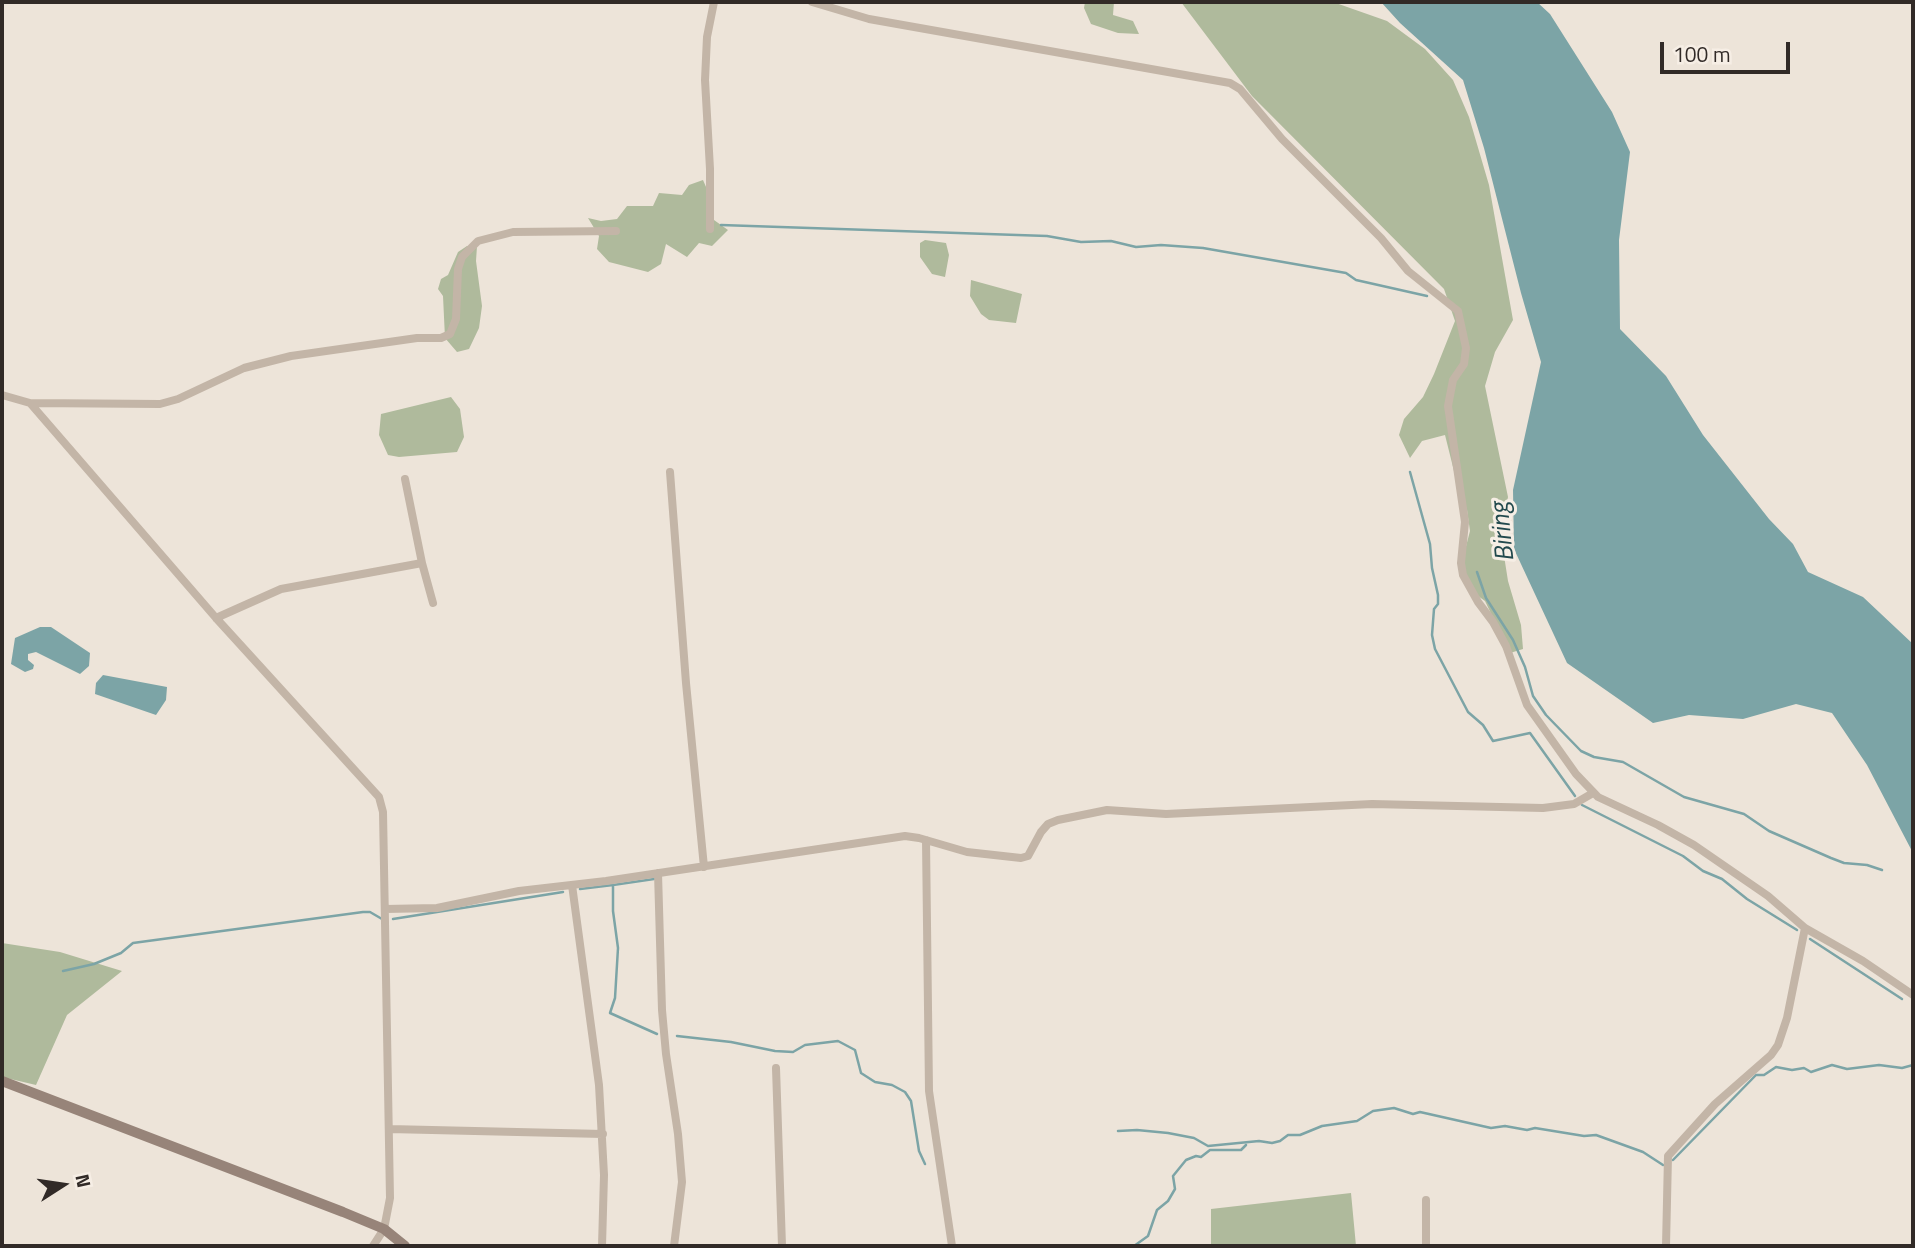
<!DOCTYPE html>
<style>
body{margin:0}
#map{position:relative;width:1915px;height:1248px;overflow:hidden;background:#ede4d9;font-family:"Titillium Web",sans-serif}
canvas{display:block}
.frame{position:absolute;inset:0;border:4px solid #312a27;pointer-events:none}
.north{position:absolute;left:28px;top:1150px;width:70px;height:70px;-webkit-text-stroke:5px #f6eee5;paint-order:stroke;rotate:78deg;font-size:19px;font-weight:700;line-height:28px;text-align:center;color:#312a27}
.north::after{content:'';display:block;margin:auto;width:24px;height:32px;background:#312a27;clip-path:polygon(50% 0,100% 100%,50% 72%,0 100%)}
.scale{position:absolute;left:1660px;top:42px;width:130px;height:32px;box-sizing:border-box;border:4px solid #312a27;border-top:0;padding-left:9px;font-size:21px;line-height:24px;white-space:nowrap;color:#312a27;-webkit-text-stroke:5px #f6eee5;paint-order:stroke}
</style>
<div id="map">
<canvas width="1915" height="1248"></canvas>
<div class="frame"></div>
<div class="north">N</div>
<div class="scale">100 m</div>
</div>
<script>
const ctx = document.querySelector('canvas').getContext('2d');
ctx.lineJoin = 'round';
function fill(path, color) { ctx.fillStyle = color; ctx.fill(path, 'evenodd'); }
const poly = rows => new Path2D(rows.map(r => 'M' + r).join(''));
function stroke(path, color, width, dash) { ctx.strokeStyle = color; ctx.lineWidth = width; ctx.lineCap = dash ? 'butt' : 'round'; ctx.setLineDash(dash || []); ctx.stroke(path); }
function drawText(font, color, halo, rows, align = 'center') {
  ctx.font = font + ' "Titillium Web",sans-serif'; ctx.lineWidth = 6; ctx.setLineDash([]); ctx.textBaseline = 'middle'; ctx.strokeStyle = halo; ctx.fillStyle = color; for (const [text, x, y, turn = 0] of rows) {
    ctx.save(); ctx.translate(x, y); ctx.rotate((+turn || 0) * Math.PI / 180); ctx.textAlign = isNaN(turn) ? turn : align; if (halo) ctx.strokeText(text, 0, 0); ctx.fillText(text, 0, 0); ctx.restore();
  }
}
fill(poly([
 [1085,2,1114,2,1113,15,1133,21,1139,34,1118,33,1091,24,1084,8],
 [1181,2,1333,2,1387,21,1425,49,1453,80,1469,117,1489,185,1513,320,1495,352,1485,386,1508,497,1502,524,1502,543,1508,581,1521,625,1523,649,1510,653,1485,601,1467,588,1463,558,1470,531,1467,510,1456,479,1445,435,1422,441,1410,458,1399,435,1404,419,1423,397,1434,374,1455,321,1444,289,1252,96],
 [703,180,713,203,714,220,728,230,712,246,699,243,687,257,666,244,661,264,648,272,609,262,597,249,599,236,588,218,601,221,617,219,627,206,653,206,659,193,682,195,689,185],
 [925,240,946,243,949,255,945,277,932,274,920,257,920,243],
 [467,246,477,246,476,261,482,306,479,328,469,349,457,352,445,338,443,296,438,289,441,279,448,275,458,252],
 [971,280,1022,294,1016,323,989,320,981,314,970,296],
 [451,397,460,409,464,437,457,452,399,457,388,455,379,435,381,414],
 [2,943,60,952,122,971,67,1015,36,1085,2,1077],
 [1351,1193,1356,1246,1211,1246,1211,1209]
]), '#afba9c');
fill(poly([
 [1381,2,1537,2,1550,14,1612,112,1630,152,1619,240,1620,329,1666,376,1703,435,1769,519,1793,544,1808,572,1863,597,1913,644,1913,853,1867,765,1832,713,1796,704,1743,719,1689,715,1653,723,1567,663,1514,549,1513,490,1541,362,1521,293,1484,148,1463,80,1400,23],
 [40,627,51,627,90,653,89,666,80,674,36,652,28,654,28,660,34,665,33,669,25,672,11,664,15,638],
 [103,675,167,687,166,700,156,715,95,694,96,683]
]), '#7ca4a6');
stroke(poly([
 [721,225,1047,236,1081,242,1111,241,1136,247,1161,245,1203,248,1346,273,1356,280,1427,296],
 [1410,472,1430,544,1432,568,1438,595,1438,604,1434,609,1432,635,1435,649,1468,712,1483,725,1493,741,1530,733,1575,796],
 [1477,572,1486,598,1513,640,1525,667,1533,696,1546,715,1581,751,1594,757,1623,762,1684,797,1744,814,1769,831,1831,858,1844,863,1867,865,1882,870],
 [1582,805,1683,856,1703,871,1722,879,1747,899,1797,930],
 [613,885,654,879],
 [580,889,613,885,613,911,618,948,615,998,610,1013,657,1034],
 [393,919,563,892],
 [1810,939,1902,999],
 [63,971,94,964,121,953,133,943,363,912,370,912,382,919],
 [677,1036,731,1042,775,1051,793,1052,805,1045,838,1041,855,1050,861,1073,875,1082,892,1085,905,1092,911,1101,919,1151,925,1164],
 [1118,1131,1137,1130,1168,1133,1194,1138,1208,1146,1259,1141,1272,1143,1280,1141,1288,1135,1300,1135,1322,1126,1357,1121,1373,1111,1394,1108,1413,1114,1420,1112,1491,1128,1505,1126,1527,1130,1535,1128,1584,1136,1596,1135,1643,1152,1663,1165],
 [1673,1160,1756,1075,1764,1075,1776,1067,1792,1070,1804,1068,1811,1072,1832,1065,1847,1069,1879,1065,1902,1068,1913,1065],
 [1134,1246,1148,1236,1157,1210,1168,1201,1175,1189,1173,1176,1186,1160,1196,1156,1201,1157,1210,1150,1241,1150,1246,1145]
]), '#7ca4a6', 2.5);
stroke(poly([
 [812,2,869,19,1230,83,1240,89,1282,139,1381,238,1408,271,1458,311,1466,348,1464,364,1453,380,1448,406,1465,522,1461,563,1463,575,1478,602,1493,622,1506,646,1527,705,1576,774,1598,797,1658,825,1694,845,1768,896,1805,928,1787,1018,1778,1045,1771,1055,1715,1104,1668,1156,1666,1246],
 [710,229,710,169,705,80,707,37,714,2],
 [2,395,30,403,216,618,379,797,383,812,390,1198,384,1229,373,1246],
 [30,403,160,404,178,399,244,368,291,356,417,338,441,338,450,334,456,319,458,269,462,257,478,241,513,232,616,231],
 [670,472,686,683,704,867],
 [422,563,433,603],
 [216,618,281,589,422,563,405,479],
 [926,840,929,1091,952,1246],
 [658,873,662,1010,666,1054,678,1134,682,1182,674,1246],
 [572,885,599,1085,604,1175,602,1246],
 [385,909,437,908,519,891,606,881,905,836,919,838,967,852,1021,858,1028,856,1041,832,1048,824,1058,820,1107,810,1166,814,1372,804,1543,808,1574,804,1593,793],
 [1805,928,1863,961,1913,995],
 [776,1068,782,1246],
 [389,1129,603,1134],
 [1426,1200,1426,1246]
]), '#c3b5a7', 8);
stroke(poly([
 [2,1081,343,1212,384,1229,405,1246]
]), '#978479', 10);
drawText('italic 26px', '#22494d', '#f6eee5', [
 ["Biring",1504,532,-96]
]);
</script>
